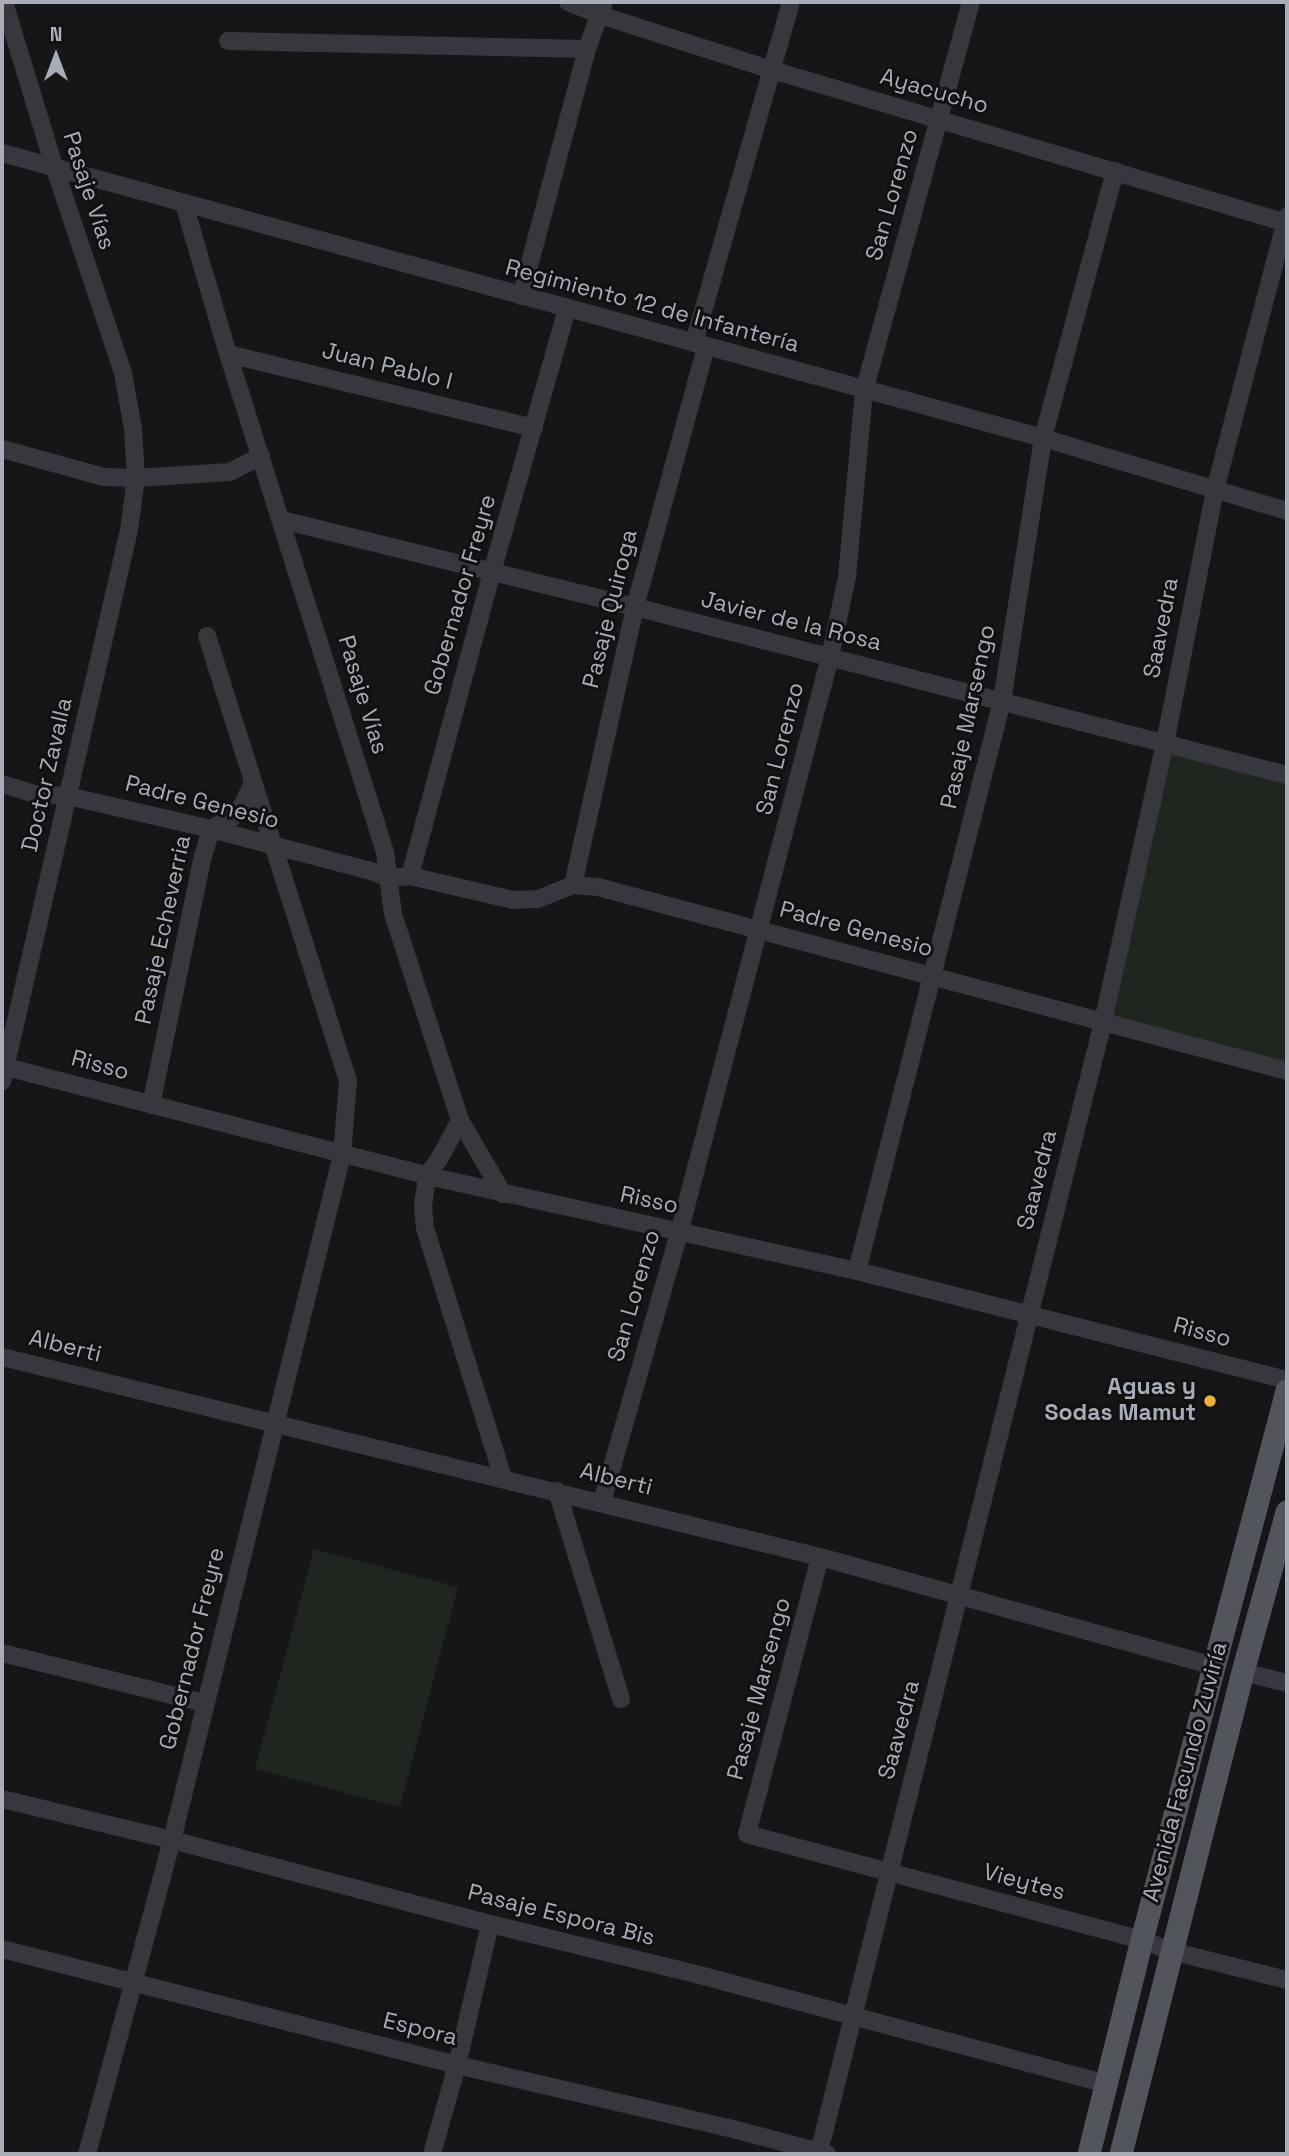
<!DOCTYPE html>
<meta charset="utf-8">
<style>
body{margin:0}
#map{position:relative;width:1289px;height:2156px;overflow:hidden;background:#161618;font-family:"Space Grotesk",sans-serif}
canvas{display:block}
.frame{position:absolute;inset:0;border:4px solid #a8adb8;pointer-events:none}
.north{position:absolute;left:21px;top:21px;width:70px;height:70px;-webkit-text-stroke:5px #111113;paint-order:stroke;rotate:0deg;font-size:19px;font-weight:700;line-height:28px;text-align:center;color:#a8adb8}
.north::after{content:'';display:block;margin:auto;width:24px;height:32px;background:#a8adb8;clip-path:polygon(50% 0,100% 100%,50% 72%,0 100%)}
</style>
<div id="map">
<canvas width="1289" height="2156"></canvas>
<div class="frame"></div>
<div class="north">N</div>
</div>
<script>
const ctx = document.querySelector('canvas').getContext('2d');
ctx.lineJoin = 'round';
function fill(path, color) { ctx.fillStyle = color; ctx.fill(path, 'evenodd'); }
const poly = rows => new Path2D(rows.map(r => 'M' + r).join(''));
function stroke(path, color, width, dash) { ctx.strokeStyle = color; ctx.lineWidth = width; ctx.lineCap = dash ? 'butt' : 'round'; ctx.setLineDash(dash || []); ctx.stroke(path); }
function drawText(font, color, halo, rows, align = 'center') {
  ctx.font = font + ' "Space Grotesk",sans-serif'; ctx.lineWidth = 6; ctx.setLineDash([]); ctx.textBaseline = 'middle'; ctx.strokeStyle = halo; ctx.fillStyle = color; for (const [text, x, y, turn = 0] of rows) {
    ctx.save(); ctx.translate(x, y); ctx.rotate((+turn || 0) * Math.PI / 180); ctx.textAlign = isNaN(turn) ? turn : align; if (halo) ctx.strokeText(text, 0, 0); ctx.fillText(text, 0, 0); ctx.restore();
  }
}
fill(poly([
 [1168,748,1287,778,1287,1069,1105,1020],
 [314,1549,458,1587,400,1807,255,1769]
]), '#1e261f');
stroke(poly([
 [568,2,600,15,772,70,1287,223],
 [228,41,587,49],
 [2,153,1043,438,1287,511],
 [184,204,228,354,385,852,393,914,460,1120,503,1194],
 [521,296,587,49,604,2],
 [694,343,791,2],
 [228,354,534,428],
 [2,449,104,477,136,478,230,472,261,456],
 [282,520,635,607,1287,775],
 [2,784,35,794,68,796,211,829,371,871,389,878,410,876,492,572,567,309],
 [410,876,513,900,538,899,573,885,598,887,1287,1071],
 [573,885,635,607,706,347],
 [2,1066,437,1178,857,1271,1287,1380],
 [2,1081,129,530,136,478,133,429,123,373,54,166,4,2],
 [151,1105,202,860,211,829,233,817,242,806,253,783],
 [460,1120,441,1156,427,1176,423,1206,425,1228,503,1478],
 [857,1271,1002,701,1043,438,1115,171],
 [2,1357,820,1557,1214,1666],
 [557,1491,621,1699],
 [602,1502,679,1233,830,657,847,577,864,391,971,2],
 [820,1557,747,1834,1142,1940,1171,1951,1287,1980],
 [2,1653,204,1703],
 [1243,1672,1287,1683],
 [2,1799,172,1840,490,1924,696,1974,1107,2084],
 [2,1949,457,2065,733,2129,827,2154],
 [819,2152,1103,1022,1165,743,1215,490,1287,216],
 [87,2154,172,1840,342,1155,348,1081,207,636],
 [432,2154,457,2065,490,1924]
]), '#37383d', 18);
stroke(poly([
 [1089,2154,1142,1940,1287,1391],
 [1121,2154,1243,1672,1287,1512]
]), '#53555c', 23);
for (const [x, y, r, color] of [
 [1210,1401,7,"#f2b134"]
]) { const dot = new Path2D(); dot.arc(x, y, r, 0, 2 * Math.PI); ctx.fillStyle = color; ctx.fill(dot); stroke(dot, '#111113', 2.5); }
drawText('23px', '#a8adb8', '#111113', [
 ["Ayacucho",934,92,16],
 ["Pasaje Vías",88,191,72],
 ["San Lorenzo",893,195,-74],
 ["Regimiento 12 de Infantería",652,307,15],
 ["Juan Pablo I",387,367,14],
 ["Gobernador Freyre",461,595,-74],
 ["Pasaje Quiroga",611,609,-76],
 ["Javier de la Rosa",791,622,14],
 ["Saavedra",1162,628,-79],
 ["Pasaje Vías",362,695,73],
 ["Pasaje Marsengo",969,717,-78],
 ["San Lorenzo",781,749,-76],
 ["Doctor Zavalla",48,775,-77],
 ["Padre Genesio",202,803,14],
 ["Pasaje Echeverria",164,930,-78],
 ["Padre Genesio",856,930,15],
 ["Risso",100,1066,15],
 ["Saavedra",1038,1180,-76],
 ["Risso",649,1201,12],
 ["San Lorenzo",635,1296,-74],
 ["Risso",1202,1333,15],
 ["Alberti",65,1347,14],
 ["Alberti",616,1480,14],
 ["Gobernador Freyre",193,1649,-76],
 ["Pasaje Marsengo",760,1689,-75],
 ["Saavedra",900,1730,-75],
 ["Avenida Facundo Zuviría",1186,1772,-75],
 ["Vieytes",1024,1883,15],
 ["Pasaje Espora Bis",561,1916,14],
 ["Espora",420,2030,14]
]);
drawText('bold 23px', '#a8adb8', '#111113', [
 ["Aguas y",1196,1388],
 ["Sodas Mamut",1196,1414]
], 'right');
</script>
